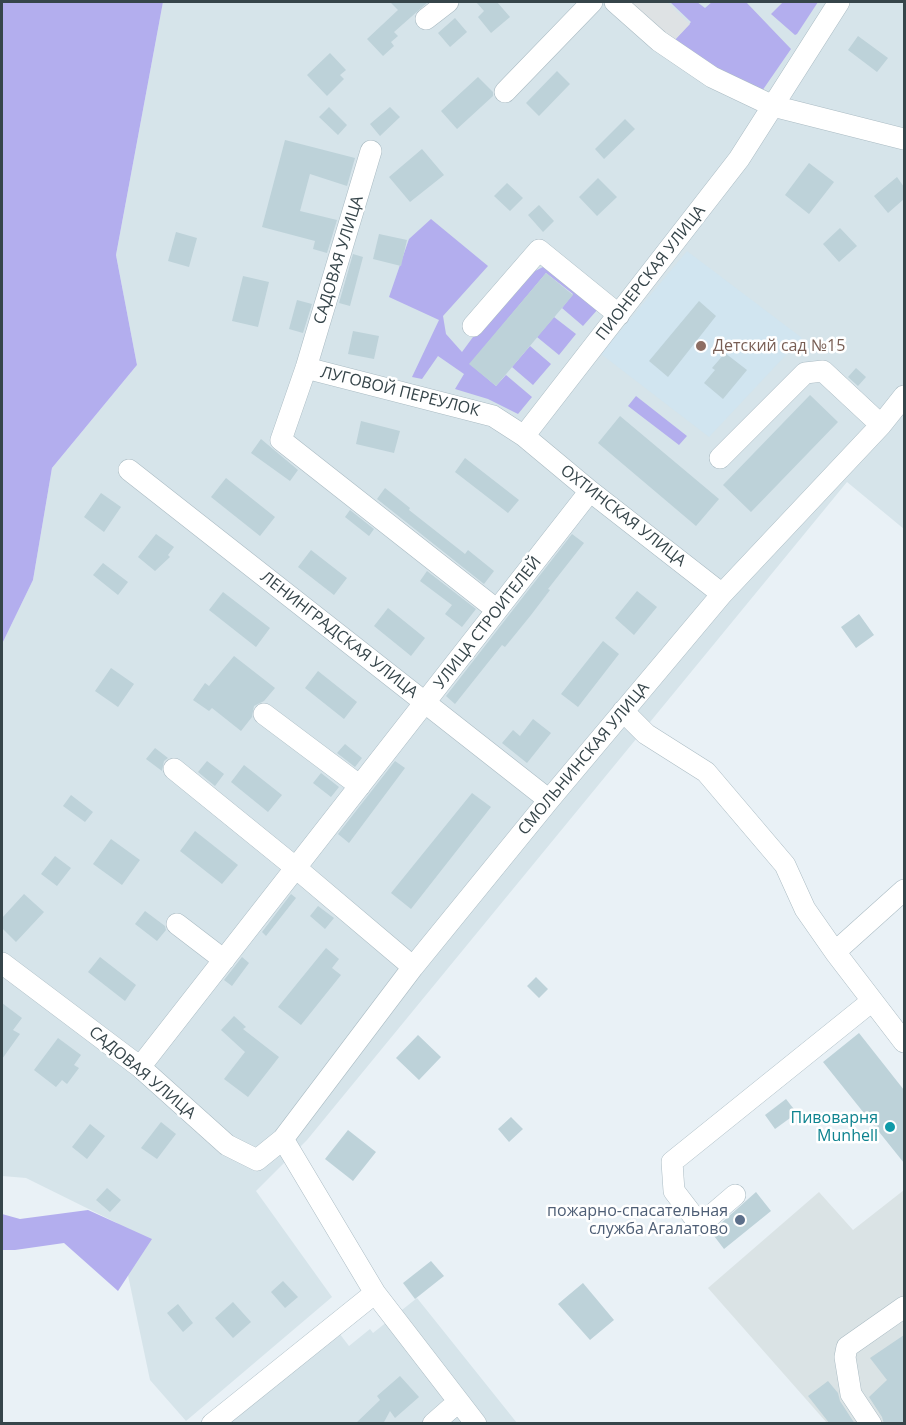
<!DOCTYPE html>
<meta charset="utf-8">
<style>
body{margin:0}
#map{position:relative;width:906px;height:1425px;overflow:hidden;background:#e9f1f6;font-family:"Open Sans",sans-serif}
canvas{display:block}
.frame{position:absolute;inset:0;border:3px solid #36454a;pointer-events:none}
</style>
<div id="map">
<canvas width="906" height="1425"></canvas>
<div class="frame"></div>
</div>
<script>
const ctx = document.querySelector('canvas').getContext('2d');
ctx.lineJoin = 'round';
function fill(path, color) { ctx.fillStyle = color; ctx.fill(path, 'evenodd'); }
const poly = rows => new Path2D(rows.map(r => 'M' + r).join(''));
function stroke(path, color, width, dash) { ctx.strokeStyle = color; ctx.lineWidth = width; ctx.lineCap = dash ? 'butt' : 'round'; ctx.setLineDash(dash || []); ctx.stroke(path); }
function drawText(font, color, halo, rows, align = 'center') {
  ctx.font = font + ' "Open Sans",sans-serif'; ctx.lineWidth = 5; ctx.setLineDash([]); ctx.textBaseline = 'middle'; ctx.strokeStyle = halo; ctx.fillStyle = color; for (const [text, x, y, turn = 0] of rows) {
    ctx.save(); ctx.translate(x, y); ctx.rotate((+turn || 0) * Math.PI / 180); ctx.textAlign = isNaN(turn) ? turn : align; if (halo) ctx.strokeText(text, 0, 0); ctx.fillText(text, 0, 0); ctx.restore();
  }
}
fill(poly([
 [163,2,904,2,904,529,847,482,307,1140,256,1191,332,1297,186,1421,150,1380,117,1223,26,1178,2,1176,2,644,33,580,52,468,137,365,116,255],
 [417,1298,517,1423,229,1424,339,1333,349,1346,370,1329,373,1333]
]), '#d6e4ea');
fill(poly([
 [904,1190,904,1423,827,1423,708,1288,819,1192,853,1230]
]), '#dae3e5');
fill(poly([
 [687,251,802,338,709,437,601,354]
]), '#d1e5f0');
fill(poly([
 [2,2,163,2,116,255,137,365,52,468,33,580,2,644],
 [670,2,697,2,705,8,712,2,746,2,791,49,762,91,717,72,672,43,691,22],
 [783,2,818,2,797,34,795,35,771,14],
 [431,219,488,266,443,316,446,334,462,352,503,296,523,277,545,266,598,309,583,326,562,308,573,294,546,273,470,364,496,386,506,375,532,397,518,414,488,399,455,389,464,374,438,356,422,379,412,377,439,320,389,297,409,239],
 [554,317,576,334,559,355,537,337],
 [530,346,551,364,533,385,512,367],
 [636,396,687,436,679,445,628,406],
 [88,1210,152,1239,118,1291,64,1243,15,1250,2,1250,2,1214,20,1219]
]), '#b3aeee');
fill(poly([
 [625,2,667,2,690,24,672,43]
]), '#dee2e4');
fill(poly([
 [390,2,428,2,394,32,398,36,391,42,394,46,383,56,367,39,398,10],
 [476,2,497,2,510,17,491,33,478,17,484,11],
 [455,18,467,32,450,47,438,33],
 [858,36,888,58,877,72,848,50],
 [330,53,346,70,340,75,344,79,327,96,307,75],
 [557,71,570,84,539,116,526,103],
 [478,77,493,92,493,96,457,129,441,111],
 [329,107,347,125,338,135,319,117],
 [390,107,400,117,380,136,370,124],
 [625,119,635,129,604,159,595,149],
 [285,140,355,158,347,186,310,174,300,211,337,220,327,253,313,249,315,241,262,227],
 [422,149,444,175,410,202,389,177],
 [809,163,834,182,809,214,785,195],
 [897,177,904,187,904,199,888,213,874,196],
 [598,178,617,197,597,216,579,197],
 [507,183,523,198,510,211,494,196],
 [539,205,554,221,543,232,528,215],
 [840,228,857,246,839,262,823,244],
 [176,232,197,238,189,267,168,261],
 [379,234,407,240,401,266,373,259],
 [353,254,363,257,350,306,339,303],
 [546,273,573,295,496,386,469,364],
 [243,276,269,282,258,327,232,321],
 [297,300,312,304,303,333,289,329],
 [699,301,716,316,668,377,649,361],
 [353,331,379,336,374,359,348,354],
 [725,353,747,370,723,399,704,383,715,370,712,368],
 [856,368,866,377,858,386,848,377],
 [810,395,838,422,751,512,723,485],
 [620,416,719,499,696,526,598,443],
 [361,421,400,431,394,453,356,444],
 [261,439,298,470,290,481,251,453],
 [465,458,519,500,508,513,455,472],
 [226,478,275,517,260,536,211,497],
 [385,488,410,508,409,510,465,554,468,550,494,571,484,584,377,499],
 [101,493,121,507,104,532,84,517],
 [350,510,374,529,369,536,345,517],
 [156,534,174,547,168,555,170,557,155,571,138,557],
 [572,534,584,543,548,589,550,590,531,615,505,647,502,645,455,704,446,696],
 [311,550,347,578,334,595,298,567],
 [103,563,128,582,118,595,93,575],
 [427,571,476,609,462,627,445,614,452,605,420,581],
 [637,591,657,607,634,635,615,618],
 [223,592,270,628,256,647,209,610],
 [388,608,425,638,411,656,374,626],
 [859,614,874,635,856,648,841,627],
 [603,641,619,654,578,707,561,694],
 [234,656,275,688,264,701,254,706,252,717,241,731,212,708,209,711,193,700,205,683,209,686],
 [111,668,134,684,118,707,95,691],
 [318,671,357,702,344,719,305,688],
 [533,719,551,733,527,763,502,743,513,730,520,736],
 [345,744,362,758,355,767,337,753],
 [155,748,168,758,164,761,162,771,146,759],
 [207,761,224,774,215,786,198,772],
 [395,761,405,768,349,843,338,834],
 [244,765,282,795,268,812,231,782],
 [321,773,339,787,331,797,313,783],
 [472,793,491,807,411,909,391,893],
 [71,795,93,812,85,822,63,806],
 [195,831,238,865,222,884,180,851],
 [111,839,140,860,122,885,93,864],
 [55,856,71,868,57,886,41,874],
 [24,894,44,912,16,942,2,928,2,918],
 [291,894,296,898,266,936,262,932],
 [318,906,334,918,325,929,310,916],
 [145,911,165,926,166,930,157,941,135,924],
 [326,948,339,959,332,968,341,975,301,1025,278,1007],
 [100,957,136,985,125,1001,88,972],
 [242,957,249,963,232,986,224,980],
 [536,977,548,989,539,998,527,986],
 [2,1003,22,1018,13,1030,20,1034,2,1059],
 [234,1016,246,1027,243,1029,279,1057,248,1097,224,1079,245,1052,221,1030],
 [859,1033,904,1090,904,1163,823,1062],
 [418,1035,441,1057,419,1080,396,1058],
 [58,1038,81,1055,74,1065,79,1068,67,1084,62,1080,56,1087,34,1070],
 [786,1099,797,1113,775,1129,765,1115],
 [511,1117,523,1129,509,1142,498,1129],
 [161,1122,176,1134,157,1159,141,1148],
 [90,1124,105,1136,87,1159,72,1147],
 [348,1130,376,1152,353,1181,325,1159],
 [107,1188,121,1200,110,1212,96,1200],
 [756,1192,771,1211,724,1249,711,1232],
 [431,1261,444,1276,415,1299,403,1283],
 [283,1281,298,1297,285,1308,271,1292],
 [583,1283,614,1320,590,1340,558,1304],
 [233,1302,251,1322,233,1338,215,1318],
 [178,1304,193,1323,183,1332,167,1313],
 [904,1335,904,1424,884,1424,882,1417,869,1397,887,1380,870,1358],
 [400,1376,419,1397,395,1418,390,1411,383,1424,355,1424,380,1400,377,1396],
 [828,1381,838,1393,840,1401,855,1424,830,1424,808,1396]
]), '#bdd2d9');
const minor = poly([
 [615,2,659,41,712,77,773,106,904,139],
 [426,19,448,2],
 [505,92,592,2],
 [371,151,306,368,281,440,497,610],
 [473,326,539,250,619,315],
 [306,368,493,416,524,436,590,491,722,594],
 [524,436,739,159,839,2],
 [720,458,805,373,823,371,881,425],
 [129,470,549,800],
 [623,711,646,734,706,772,785,865,805,909,835,952,904,1042],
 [264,714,360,786],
 [174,769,296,868,413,967],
 [177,924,224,960],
 [835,952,904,890],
 [2,963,140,1067,227,1145,257,1160,283,1139,413,967,549,800,722,594,881,425,904,396],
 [140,1067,590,491],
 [283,1139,375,1293,476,1424],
 [735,1195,700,1225,674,1191,672,1162,872,1001],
 [212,1424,375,1293],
 [433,1424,458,1402],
 [871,1424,851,1394,845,1357,847,1347,904,1307]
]);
stroke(minor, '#aabbc3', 22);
stroke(minor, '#fff', 21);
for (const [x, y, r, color] of [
 [701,346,6,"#8d6e63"],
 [890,1127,6,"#0f9aa8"],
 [740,1220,6,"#5c6f8a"]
]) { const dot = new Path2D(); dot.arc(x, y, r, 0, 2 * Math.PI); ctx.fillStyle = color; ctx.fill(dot); stroke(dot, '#fff', 2); }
drawText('16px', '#36454a', '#fff', [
 ["САДОВАЯ УЛИЦА",339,260,-73],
 ["ПИОНЕРСКАЯ УЛИЦА",651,273,-52],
 ["ЛУГОВОЙ ПЕРЕУЛОК",400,392,14],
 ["ОХТИНСКАЯ УЛИЦА",623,516,38],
 ["УЛИЦА СТРОИТЕЛЕЙ",488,623,-52],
 ["ЛЕНИНГРАДСКАЯ УЛИЦА",339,635,38],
 ["СМОЛЬНИНСКАЯ УЛИЦА",584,759,-50],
 ["САДОВАЯ УЛИЦА",142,1073,40]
]);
drawText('16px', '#785e54', '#fff', [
 ["Детский сад №15",713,346]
], 'left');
drawText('16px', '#0d838f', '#fff', [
 ["Пивоварня",878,1118],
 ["Munhell",878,1136]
], 'right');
drawText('16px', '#4e5e75', '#fff', [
 ["пожарно-спасательная",728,1211],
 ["служба Агалатово",728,1229]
], 'right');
</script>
